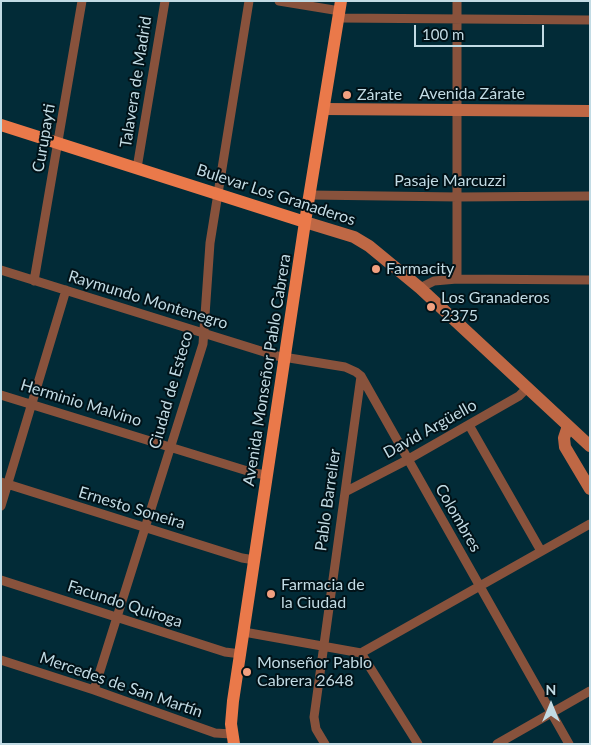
<!DOCTYPE html>
<meta charset="utf-8">
<style>
body{margin:0}
#map{position:relative;width:591px;height:745px;overflow:hidden;background:#022b37;font-family:Lato,sans-serif}
canvas{display:block}
.frame{position:absolute;inset:0;border:2px solid #c2dbe4;pointer-events:none}
.north{position:absolute;left:526px;top:680px;width:50px;height:50px;-webkit-text-stroke:4px #011218;paint-order:stroke;rotate:0deg;font-size:14px;font-weight:700;line-height:20px;text-align:center;color:#c2dbe4}
.north::after{content:'';display:block;margin:auto;width:18px;height:22px;background:#c2dbe4;clip-path:polygon(50% 0,100% 100%,50% 72%,0 100%)}
.scale{position:absolute;left:414px;top:25px;width:130px;height:22px;box-sizing:border-box;border:2px solid #c2dbe4;border-top:0;padding-left:6px;font-size:15px;line-height:18px;white-space:nowrap;color:#c2dbe4;-webkit-text-stroke:4px #011218;paint-order:stroke}
</style>
<div id="map">
<canvas width="591" height="745"></canvas>
<div class="frame"></div>
<div class="north">N</div>
<div class="scale">100 m</div>
</div>
<script>
const ctx = document.querySelector('canvas').getContext('2d');
ctx.lineJoin = 'round';
const poly = rows => new Path2D(rows.map(r => 'M' + r).join(''));
function stroke(path, color, width, dash) { ctx.strokeStyle = color; ctx.lineWidth = width; ctx.lineCap = dash ? 'butt' : 'round'; ctx.setLineDash(dash || []); ctx.stroke(path); }
function drawText(font, color, halo, rows, align = 'center') {
  ctx.font = font + ' Lato,sans-serif'; ctx.lineWidth = 4; ctx.setLineDash([]); ctx.textBaseline = 'middle'; ctx.strokeStyle = halo; ctx.fillStyle = color; for (const [text, x, y, turn = 0] of rows) {
    ctx.save(); ctx.translate(x, y); ctx.rotate((+turn || 0) * Math.PI / 180); ctx.textAlign = isNaN(turn) ? turn : align; if (halo) ctx.strokeText(text, 0, 0); ctx.fillText(text, 0, 0); ctx.restore();
  }
}
stroke(poly([
 [279,1,340,11],
 [457,1,457,279],
 [339,18,590,20],
 [137,168,165,1],
 [310,195,458,197,590,196],
 [1,270,277,356,345,367,356,372,361,376,569,744],
 [34,281,82,1],
 [420,288,434,281,457,279,590,280],
 [1,395,254,473,267,475],
 [469,425,541,551],
 [1,482,242,558,255,560],
 [345,492,407,460,519,396,528,387],
 [1,506,66,290],
 [1,580,225,652,241,654],
 [244,632,361,653,590,524],
 [361,653,418,744],
 [1,660,94,690,215,733,231,734],
 [94,690,203,344,210,243,249,1],
 [325,744,316,729,314,717,361,376],
 [497,744,590,691]
]), '#88523c', 9);
stroke(poly([
 [324,109,590,111],
 [305,222,354,237,369,246,420,288,590,446],
 [568,426,564,438,565,447,590,489]
]), '#bf6845', 12);
stroke(poly([
 [1,125,305,222],
 [234,744,231,724,233,701,305,222,341,1]
]), '#ea794a', 12);
for (const [x, y, r, color] of [
 [347,95,5,"#f2a080"],
 [376,269,5,"#f2a080"],
 [431,307,5,"#f2a080"],
 [271,594,5,"#f2a080"],
 [247,672,5,"#f2a080"]
]) { const dot = new Path2D(); dot.arc(x, y, r, 0, 2 * Math.PI); ctx.fillStyle = color; ctx.fill(dot); stroke(dot, '#011218', 2); }
drawText('16px', '#c2dbe4', '#011218', [
 ["Talavera de Madrid",136,82,-81],
 ["Avenida Zárate",472,94],
 ["Curupayti",44,138,-80],
 ["Pasaje Marcuzzi",450,181],
 ["Bulevar Los Granaderos",276,195,18],
 ["Raymundo Montenegro",148,300,17],
 ["Avenida Monseñor Pablo Cabrera",267,370,-81],
 ["Ciudad de Esteco",171,390,-74],
 ["Herminio Malvino",81,403,17],
 ["David Argüello",430,429,-29],
 ["Pablo Barrelier",328,500,-82],
 ["Ernesto Soneira",132,508,17],
 ["Colombres",458,518,60],
 ["Facundo Quiroga",125,604,18],
 ["Mercedes de San Martín",121,685,19]
]);
drawText('16px', '#c2dbe4', '#011218', [
 ["Zárate",357,95],
 ["Farmacity",386,269],
 ["Los Granaderos",441,298],
 ["2375",441,316],
 ["Farmacia de",281,585],
 ["la Ciudad",281,603],
 ["Monseñor Pablo",257,663],
 ["Cabrera 2648",257,681]
], 'left');
</script>
